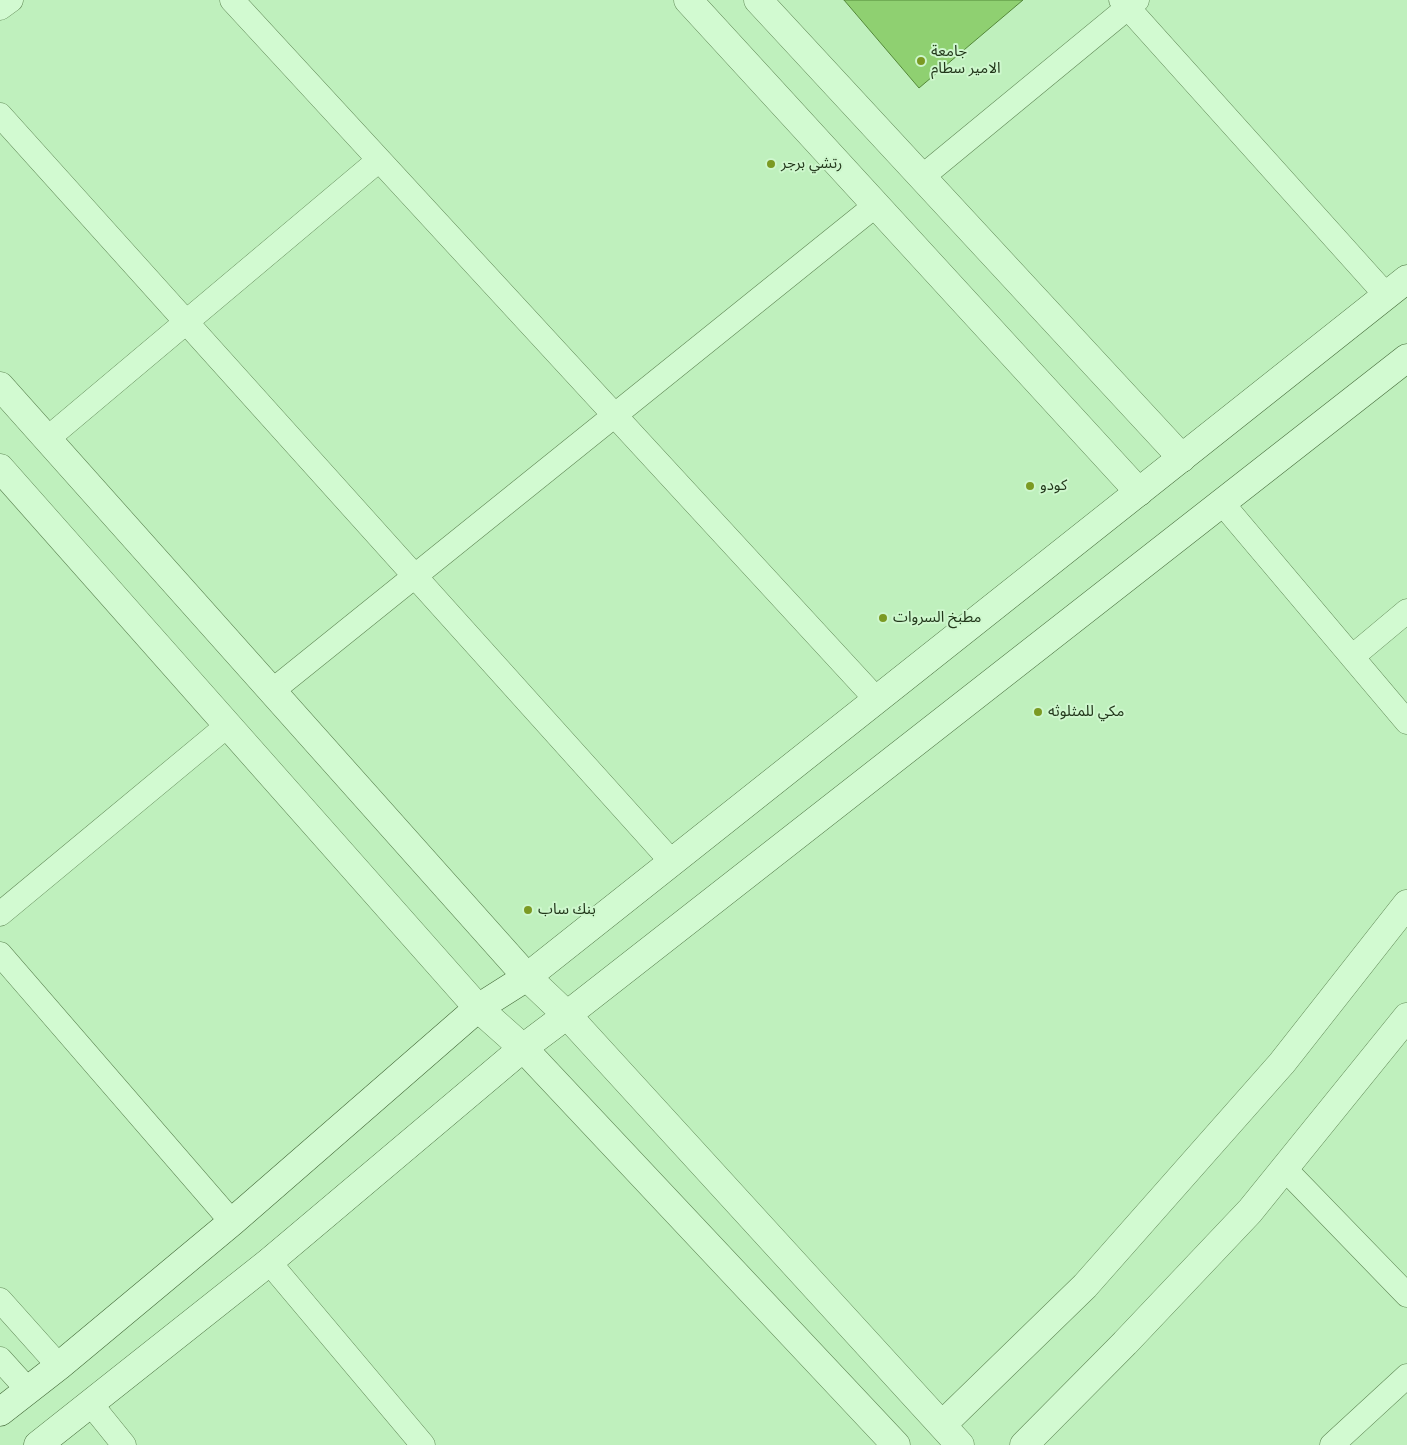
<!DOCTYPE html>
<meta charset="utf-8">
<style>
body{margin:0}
canvas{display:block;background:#bff0bd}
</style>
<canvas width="1407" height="1445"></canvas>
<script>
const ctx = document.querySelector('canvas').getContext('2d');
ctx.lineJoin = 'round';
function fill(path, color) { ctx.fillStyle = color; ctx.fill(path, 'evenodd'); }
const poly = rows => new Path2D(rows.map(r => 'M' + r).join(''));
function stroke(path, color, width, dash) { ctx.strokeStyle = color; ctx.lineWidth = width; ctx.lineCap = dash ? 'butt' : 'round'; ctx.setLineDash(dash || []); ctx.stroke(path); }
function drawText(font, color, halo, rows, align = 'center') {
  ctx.font = font + ' "Times New Roman","Noto Sans Arabic",serif'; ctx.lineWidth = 4; ctx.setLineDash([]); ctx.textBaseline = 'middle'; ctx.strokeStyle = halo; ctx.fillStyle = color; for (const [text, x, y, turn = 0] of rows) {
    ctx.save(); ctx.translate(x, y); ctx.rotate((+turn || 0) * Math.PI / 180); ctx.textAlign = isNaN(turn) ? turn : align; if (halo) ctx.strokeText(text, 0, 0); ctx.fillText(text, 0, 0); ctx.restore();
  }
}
const building = poly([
 [844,0,1023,0,919,88,844,0]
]);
fill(building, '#8fd071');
stroke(building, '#55893a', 1);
const minor = poly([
 [232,0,877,700],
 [1121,0,1386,295],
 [0,8,11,0],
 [0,115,672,862],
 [922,177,1137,0],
 [47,439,379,160],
 [1222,503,1407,722],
 [1352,657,1407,611],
 [272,691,876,205],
 [0,914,228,725],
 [0,954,232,1222],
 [1284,1168,1407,1295],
 [269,1262,423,1445],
 [0,1300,59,1366],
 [0,1359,28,1390],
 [90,1403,124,1445],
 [1332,1445,1407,1376]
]);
const tertiary = poly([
 [688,0,1139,492],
 [758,0,1182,458],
 [0,386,527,977,567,1015,960,1445],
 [0,468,478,1008,523,1048,896,1445],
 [942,1425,1085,1286,1282,1063,1407,904],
 [1024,1445,1125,1343,1250,1211,1407,1017]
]);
const secondary = poly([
 [0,1412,59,1366,232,1222,478,1008,527,977,1407,279],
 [38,1445,269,1262,523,1048,567,1015,1407,358]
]);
stroke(minor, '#608856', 25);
stroke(tertiary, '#608856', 29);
stroke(secondary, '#446a39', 29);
stroke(minor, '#d2fad1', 24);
stroke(tertiary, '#d2fad1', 28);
stroke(secondary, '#d2fad1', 28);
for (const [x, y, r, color] of [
 [921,61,5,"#7b9a23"],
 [771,164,5,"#7b9a23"],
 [1030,486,5,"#7b9a23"],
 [883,618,5,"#7b9a23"],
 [1038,712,5,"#7b9a23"],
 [528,910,5,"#7b9a23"]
]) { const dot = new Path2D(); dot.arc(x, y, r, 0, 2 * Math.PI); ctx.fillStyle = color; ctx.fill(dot); stroke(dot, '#cef7cd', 2); }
drawText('15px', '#22371b', '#cef7cd', [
 ["جامعة",931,52],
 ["الامير سطام",931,69],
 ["رتشي برجر",781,164],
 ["كودو",1040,486],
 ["مطبخ السروات",893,618],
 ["مكي للمثلوثه",1048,712],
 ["بنك ساب",538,910]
], 'left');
</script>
